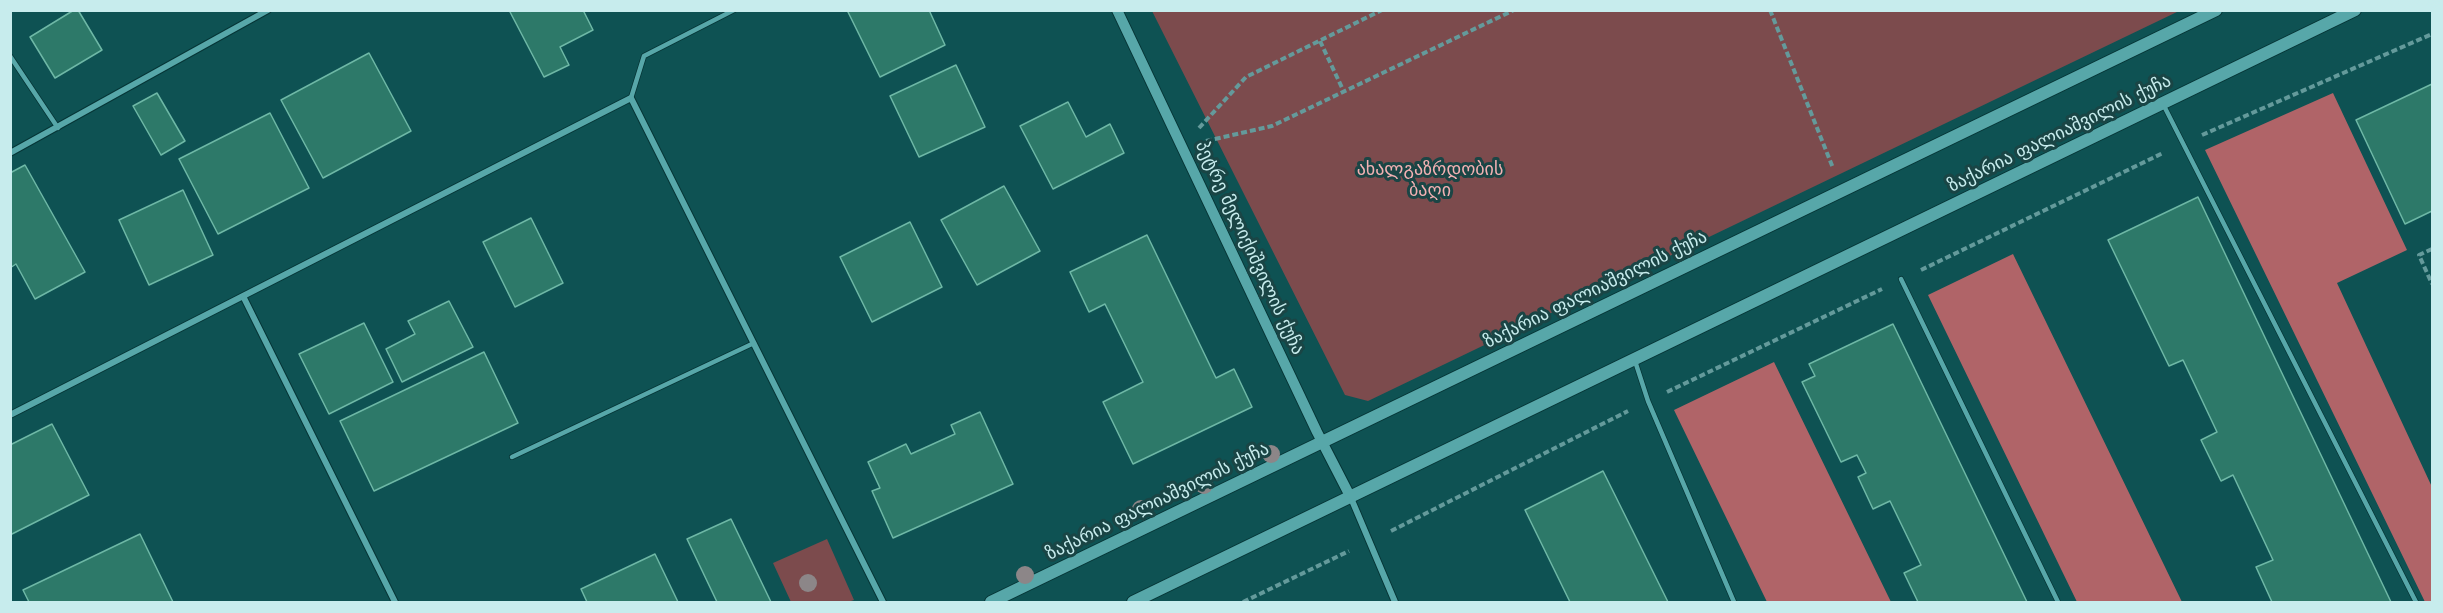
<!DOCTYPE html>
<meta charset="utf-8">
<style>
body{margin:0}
#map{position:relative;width:2443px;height:613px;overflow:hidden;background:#0e5253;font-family:"DejaVu Sans",sans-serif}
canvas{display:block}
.frame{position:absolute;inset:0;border:12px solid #c7eced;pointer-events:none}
</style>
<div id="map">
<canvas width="2443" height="613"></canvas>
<div class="frame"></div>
</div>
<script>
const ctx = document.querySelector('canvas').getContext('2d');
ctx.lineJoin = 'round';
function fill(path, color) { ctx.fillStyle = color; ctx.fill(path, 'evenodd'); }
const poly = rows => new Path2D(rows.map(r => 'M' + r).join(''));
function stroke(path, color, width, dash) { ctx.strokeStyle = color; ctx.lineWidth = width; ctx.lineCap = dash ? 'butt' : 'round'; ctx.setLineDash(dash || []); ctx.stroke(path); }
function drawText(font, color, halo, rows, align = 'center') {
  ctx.font = font + ' "DejaVu Sans","Noto Sans Georgian",sans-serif'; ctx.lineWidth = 6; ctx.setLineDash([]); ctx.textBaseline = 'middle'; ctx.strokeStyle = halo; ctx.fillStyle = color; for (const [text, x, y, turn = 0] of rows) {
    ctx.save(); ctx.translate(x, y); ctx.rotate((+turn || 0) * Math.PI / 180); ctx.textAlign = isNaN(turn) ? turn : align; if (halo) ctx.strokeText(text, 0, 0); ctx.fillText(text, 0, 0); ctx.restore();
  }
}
fill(poly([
 [1152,11,2179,11,1368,401,1345,395],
 [827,539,854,600,848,602,791,602,773,563]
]), '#7c4b4d');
fill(poly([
 [2333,93,2407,250,2337,283,2432,487,2432,602,2425,602,2205,150],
 [2013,254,2182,602,2077,602,1928,295],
 [1774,362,1891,602,1767,602,1674,410]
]), '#b06468');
const building = poly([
 [74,10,78,10,102,50,55,78,30,37,74,10],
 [509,10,583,10,593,30,560,47,569,65,544,77,509,10],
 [847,10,929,10,945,45,880,77,847,10],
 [369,53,411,131,323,178,281,100,369,53],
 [956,65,985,127,919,157,890,96,956,65],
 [2432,84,2432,211,2405,224,2356,120,2432,84],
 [157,93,185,141,161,155,133,106,157,93],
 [1068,102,1086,137,1110,124,1124,153,1053,189,1020,126,1068,102],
 [270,113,309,188,218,234,179,159,270,113],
 [25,165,85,272,35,299,16,264,10,268,10,173,25,165],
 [1004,186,1040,251,977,285,941,220,1004,186],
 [183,190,213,255,149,285,119,220,183,190],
 [2198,197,2391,602,2272,602,2256,567,2273,560,2233,475,2221,481,2201,440,2217,432,2183,360,2169,366,2108,240,2198,197],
 [531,218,563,283,515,307,483,242,531,218],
 [910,222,942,287,872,322,840,257,910,222],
 [1147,235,1216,378,1234,369,1252,407,1133,464,1103,402,1143,382,1105,304,1089,312,1070,272,1147,235],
 [449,301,473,347,402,382,386,349,415,334,408,321,449,301],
 [364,323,393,382,329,414,299,354,364,323],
 [1893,324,2027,602,1918,602,1904,573,1921,565,1890,501,1873,509,1858,477,1866,473,1857,455,1841,462,1802,382,1815,376,1809,364,1893,324],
 [484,352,518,423,374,491,340,421,484,352],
 [980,412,1013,484,893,538,872,491,880,488,868,462,906,444,911,454,955,434,951,425,980,412],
 [52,424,89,495,10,535,10,445,52,424],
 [1603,471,1668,602,1570,602,1525,510,1603,471],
 [731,519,771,602,717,602,687,539,731,519],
 [140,534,173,602,29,602,23,590,140,534],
 [655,554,678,602,587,602,581,589,655,554]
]);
fill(building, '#2d7969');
stroke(building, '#6eb8a6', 1.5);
const service = poly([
 [10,56,58,128],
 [631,98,644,56,734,10],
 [2163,104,2416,602],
 [1901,279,2058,602],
 [1635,361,1648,401,1734,602],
 [512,457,754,343]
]);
const minor = poly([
 [10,153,268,10],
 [243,296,395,602],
 [10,415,631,98,883,602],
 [1351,498,1395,602]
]);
const tertiary = poly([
 [1117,10,1317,432,1351,498]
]);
const secondary = poly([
 [991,602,2216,10],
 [1133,602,2355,10]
]);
stroke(service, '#063536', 6);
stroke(minor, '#063536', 8);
stroke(tertiary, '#063536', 12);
stroke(secondary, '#063536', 14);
stroke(poly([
 [1770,10,1833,168],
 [1320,41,1344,92],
 [1199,128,1246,77,1382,10],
 [2202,135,2432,34],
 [1206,141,1272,126,1514,10],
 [2432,249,2419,255,2432,284],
 [1921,270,2163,153],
 [1667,392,1882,289],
 [1391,531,1628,411],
 [1243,602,1349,551]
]), '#649a9b', 4, [6, 3]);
stroke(service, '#57a7a9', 4.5);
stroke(minor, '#57a7a9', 6);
stroke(tertiary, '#57a7a9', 10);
stroke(secondary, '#57a7a9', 12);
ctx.fillStyle = '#8c8688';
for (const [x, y] of [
 [1271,454],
 [1204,485],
 [1141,509],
 [1025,575],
 [808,583]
]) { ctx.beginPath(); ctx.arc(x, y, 9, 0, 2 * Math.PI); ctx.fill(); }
drawText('18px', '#c7eced', '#1a4545', [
 ["ზაქარია ფალიაშვილის ქუჩა",2060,134,-26],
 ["პეტრე მელიქიშვილის ქუჩა",1249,248,65],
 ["ზაქარია ფალიაშვილის ქუჩა",1596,290,-26],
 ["ზაქარია ფალიაშვილის ქუჩა",1158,502,-26]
]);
drawText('18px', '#f3b1b3', '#1a4545', [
 ["ახალგაზრდობის",1430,170],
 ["ბაღი",1430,191]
]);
</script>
